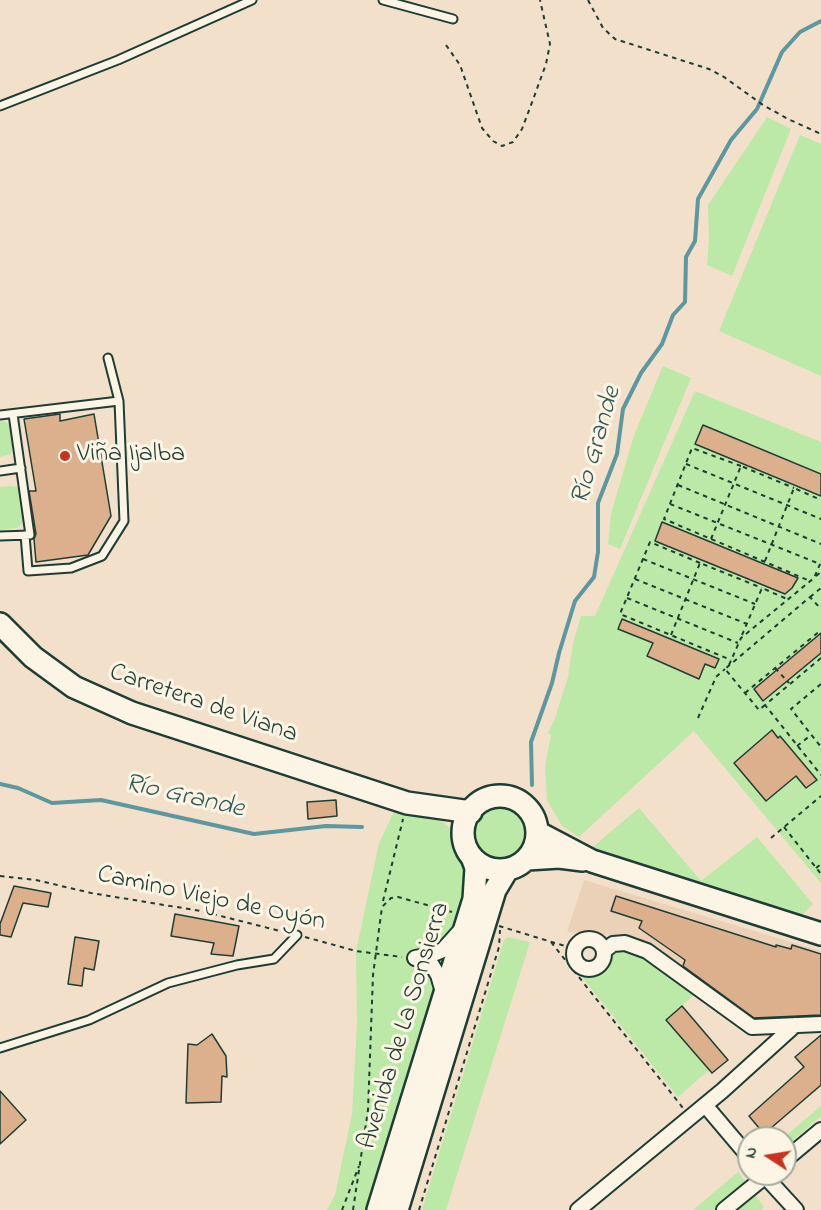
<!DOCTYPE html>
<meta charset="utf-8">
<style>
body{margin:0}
#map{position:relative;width:821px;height:1210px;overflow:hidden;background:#f2e0cb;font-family:"Indie Flower",sans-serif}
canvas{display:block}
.north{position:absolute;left:737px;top:1126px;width:60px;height:60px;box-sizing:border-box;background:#fcf5e5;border:2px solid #a4ab9e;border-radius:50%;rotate:282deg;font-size:16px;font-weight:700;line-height:24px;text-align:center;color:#1f3d34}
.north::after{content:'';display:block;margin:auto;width:21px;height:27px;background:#c8321e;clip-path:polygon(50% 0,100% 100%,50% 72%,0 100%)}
</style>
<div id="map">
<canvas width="821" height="1210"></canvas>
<div class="north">N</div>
</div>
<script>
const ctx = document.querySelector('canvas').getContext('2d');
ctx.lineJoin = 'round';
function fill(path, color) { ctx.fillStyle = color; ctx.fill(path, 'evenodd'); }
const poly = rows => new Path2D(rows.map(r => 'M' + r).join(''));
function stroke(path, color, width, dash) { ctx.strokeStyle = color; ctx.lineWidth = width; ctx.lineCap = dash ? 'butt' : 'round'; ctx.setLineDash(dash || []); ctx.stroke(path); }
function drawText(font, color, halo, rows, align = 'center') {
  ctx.font = font + ' "Indie Flower",sans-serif'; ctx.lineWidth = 6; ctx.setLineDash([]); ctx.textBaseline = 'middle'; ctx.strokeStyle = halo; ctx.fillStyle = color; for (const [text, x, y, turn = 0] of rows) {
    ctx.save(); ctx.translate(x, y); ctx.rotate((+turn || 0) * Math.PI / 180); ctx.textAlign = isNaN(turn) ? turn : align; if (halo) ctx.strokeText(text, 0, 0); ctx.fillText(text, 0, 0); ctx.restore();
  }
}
fill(poly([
 [584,880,821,951,821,1016,766,1021,741,1013,637,937,567,932]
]), '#ebd1b8');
fill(poly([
 [767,117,791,129,732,276,707,265,709,240,708,205],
 [800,135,821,144,821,376,719,331],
 [663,366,691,378,620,549,608,544,611,514,634,435],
 [695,391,821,442,821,883,694,731,579,837,562,826,547,800,545,766,551,735,548,733,555,718,568,677,573,643,581,616,595,616],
 [0,421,6,422,10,426,13,446,11,454,0,457],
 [10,486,18,487,21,494,24,519,21,525,17,528,0,530,0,487],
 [399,801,443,822,465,841,476,868,378,1210,327,1210,335,1195,352,1114,357,1024,356,951,379,843],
 '475 834a27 27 0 1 1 54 0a27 27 0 1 1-54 0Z',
 [639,808,701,881,757,837,813,904,800,917,701,882,589,850],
 [508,937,530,942,446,1210,422,1210,504,940],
 [620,950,636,953,695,994,666,1020,709,1070,678,1097,582,977,595,974,602,969,613,953],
 [821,1106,821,1116,785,1147,785,1138,783,1138],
 [738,1172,764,1207,762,1210,693,1210]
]), '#bce9a7');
stroke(poly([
 [0,784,18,788,52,803,101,800,254,834,326,826,362,827],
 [532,785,531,742,552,683,559,653,575,601,594,577,598,552,598,503,617,454,623,409,641,373,662,344,673,315,685,302,686,257,695,241,698,199,731,140,757,109,782,52,800,32,821,21]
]), '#5d979f', 4);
const building = poly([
 [60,414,60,421,94,414,111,516,88,555,36,562,34,539,36,534,29,491,36,491,24,419,60,414],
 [703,425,821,474,821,496,695,444,703,425],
 [662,522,798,578,792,588,785,594,655,541,662,522],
 [622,619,719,659,715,668,705,664,699,679,647,656,653,643,618,629,622,619],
 [821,633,821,653,763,701,754,689,821,633],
 [772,730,778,738,780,736,817,780,806,788,796,776,766,801,734,763,772,730],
 [336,800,337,816,308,819,307,802,336,800],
 [14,886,51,893,48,907,23,903,11,937,0,935,0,924,14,886],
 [616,896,776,947,776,945,791,949,792,945,821,954,821,1015,754,1018,683,966,685,960,639,928,642,921,611,911,616,896],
 [175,914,239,926,233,956,211,954,214,943,171,936,175,914],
 [75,937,99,941,94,970,84,968,82,986,68,984,75,937],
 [682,1006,728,1060,712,1073,666,1020,682,1006],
 [212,1034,226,1056,227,1077,222,1076,221,1102,186,1103,188,1044,197,1045,212,1034],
 [821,1035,821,1085,764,1134,749,1116,804,1067,795,1057,821,1035],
 [0,1091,26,1120,0,1144,0,1091]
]);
fill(building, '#dcaf8d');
stroke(building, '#1f3d34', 1.5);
const lane = poly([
 [383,0,453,19],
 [0,106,118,60,252,0],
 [0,415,119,401],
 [0,471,21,468],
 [25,535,28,571,71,568,102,556,124,521,119,401,108,358],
 [0,536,30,535,13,414],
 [0,1048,89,1020,168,983,237,965,274,959,297,935]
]);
const street = poly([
 '574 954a15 15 0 1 1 30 0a15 15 0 1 1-30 0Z',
 [604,951,613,944,625,943,647,951,752,1027,821,1024],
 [415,958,431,955,443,950,460,931],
 [417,958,430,962,438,975,443,992],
 [705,1105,749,1157],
 [785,1160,821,1130],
 [763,1174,796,1210],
 [578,1210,722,1091,795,1025],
 [724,1210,768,1174]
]);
const primary = poly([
 [0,624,33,657,74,687,132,713,407,803,471,812],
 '463 833a37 37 0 1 1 74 0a37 37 0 1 1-74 0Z',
 [537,832,592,861,821,934],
 [527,859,559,857,583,860],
 [378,1210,474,899,476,868,472,857],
 [397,1210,495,890,507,870]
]);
stroke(lane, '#1f3d34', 11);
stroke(street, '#1f3d34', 18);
stroke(primary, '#1f3d34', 26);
stroke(poly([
 [588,0,603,28,615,39,709,69,724,77,763,105,788,119,821,134],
 [446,45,460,65,482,128,493,141,502,146,513,142,522,129,534,97,546,64,550,44,540,0],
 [686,464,821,519],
 [741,466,692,448,664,519,810,581],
 [678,485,821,544],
 [670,504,820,564],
 [711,539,741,466,794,488],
 [643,559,755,604],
 [765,561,794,488,821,500],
 [700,563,650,542,620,614,731,660],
 [816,576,821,572],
 [635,579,747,624],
 [810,597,821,588],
 [627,598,738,643],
 [671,635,700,563,762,588],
 [742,635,762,588,787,599],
 [821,658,765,705,821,775],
 [729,665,741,638,814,578,821,562],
 [775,668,789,683],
 [821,684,791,709,821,747],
 [745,693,821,630],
 [765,705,759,710,725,669,810,597,821,609],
 [698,718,716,677,725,669],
 [797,746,811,735],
 [784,827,821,874],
 [771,838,821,796],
 [816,868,821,864],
 [0,876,36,880,91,893,201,911,288,933],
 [383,901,403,819],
 [499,926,575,949],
 [305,937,356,951,402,957],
 [551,942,683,1108],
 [342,1210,359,1166],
 [353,1210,368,1110,373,975,382,907,391,898,398,897,452,912],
 [419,1210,499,947,500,930]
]), '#1f3d34', 2, [4.5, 4.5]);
stroke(lane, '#fcf5e5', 7);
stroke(street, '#fcf5e5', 14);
stroke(primary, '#fcf5e5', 21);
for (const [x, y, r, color] of [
 [65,456,6,"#c8321e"]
]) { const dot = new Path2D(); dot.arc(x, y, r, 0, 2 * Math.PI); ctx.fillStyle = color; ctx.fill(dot); stroke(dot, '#fcf5e5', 2); }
drawText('26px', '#1f3d34', '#fcf5e5', [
 ["Viña Ijalba",77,456]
], 'left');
drawText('26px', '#1f3d34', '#fcf5e5', [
 ["Carretera de Viana",203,705,19],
 ["Camino Viejo de Oyón",211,900,12],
 ["Avenida de La Sonsierra",406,1026,-73]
]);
drawText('italic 27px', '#345b58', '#fcf5e5', [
 ["Río Grande",598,446,-74],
 ["Río Grande",184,798,13]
]);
</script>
